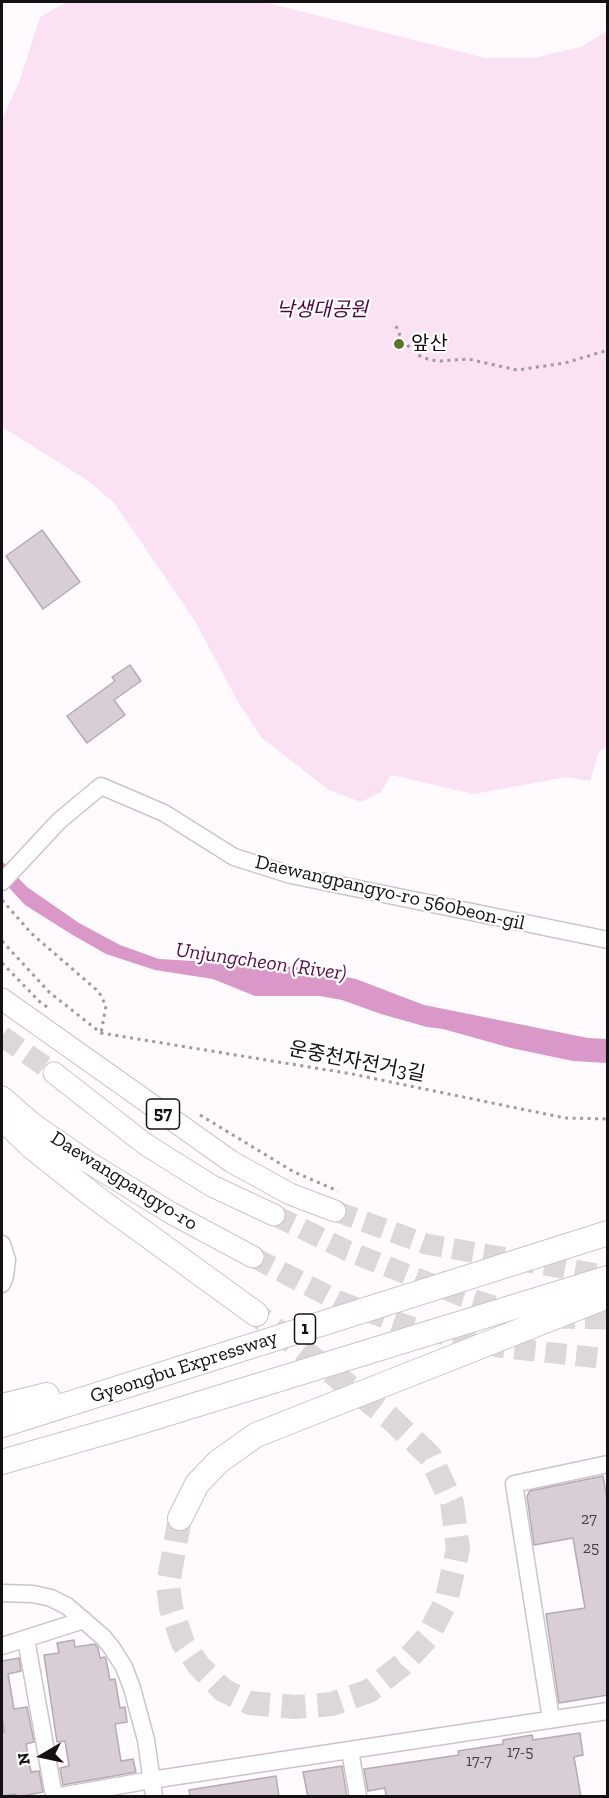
<!DOCTYPE html>
<meta charset="utf-8">
<style>
body{margin:0}
#map{position:relative;width:609px;height:1798px;overflow:hidden;background:#fefafd;font-family:"Zilla Slab",serif}
canvas{display:block}
.frame{position:absolute;inset:0;border:3px solid #141013;pointer-events:none}
.north{position:absolute;left:12px;top:1726px;width:60px;height:60px;-webkit-text-stroke:4px #fff;paint-order:stroke;rotate:261deg;font-size:16px;font-weight:700;line-height:24px;text-align:center;color:#141013}
.north::after{content:'';display:block;margin:auto;width:21px;height:27px;background:#141013;clip-path:polygon(50% 0,100% 100%,50% 72%,0 100%)}
</style>
<div id="map">
<canvas width="609" height="1798"></canvas>
<div class="frame"></div>
<div class="north">N</div>
</div>
<script>
const ctx = document.querySelector('canvas').getContext('2d');
ctx.lineJoin = 'round';
function fill(path, color) { ctx.fillStyle = color; ctx.fill(path, 'evenodd'); }
const poly = rows => new Path2D(rows.map(r => 'M' + r).join(''));
function stroke(path, color, width, dash) { ctx.strokeStyle = color; ctx.lineWidth = width; ctx.lineCap = dash ? 'butt' : 'round'; ctx.setLineDash(dash || []); ctx.stroke(path); }
function drawText(font, color, halo, rows, align = 'center') {
  ctx.font = font + ' "Zilla Slab","Noto Sans KR",serif'; ctx.lineWidth = 4.5; ctx.setLineDash([]); ctx.textBaseline = 'middle'; ctx.strokeStyle = halo; ctx.fillStyle = color; for (const [text, x, y, turn = 0] of rows) {
    ctx.save(); ctx.translate(x, y); ctx.rotate((+turn || 0) * Math.PI / 180); ctx.textAlign = isNaN(turn) ? turn : align; if (halo) ctx.strokeText(text, 0, 0); ctx.fillText(text, 0, 0); ctx.restore();
  }
}
fill(poly([
 [67,2,264,2,485,58,533,58,581,47,607,31,608,746,599,752,590,781,566,777,474,794,391,775,381,792,361,802,329,790,262,738,238,702,195,621,115,504,90,482,2,427,2,119,20,80,40,17]
]), '#fae1f3');
fill(poly([
 [2,861,27,887,79,923,120,945,159,959,297,967,356,979,424,1005,588,1038,607,1039,607,1063,573,1061,511,1048,443,1029,427,1027,381,1014,342,1000,320,996,255,996,213,979,155,970,106,954,71,934,25,905,2,880]
]), '#da98c9');
const building = poly([
 [42,530,80,582,43,609,6,556,42,530],
 [130,665,141,681,114,700,125,715,87,743,67,716,115,681,112,677,130,665],
 [603,1476,608,1505,608,1695,559,1703,546,1614,585,1608,573,1538,534,1545,527,1496,530,1491,603,1476],
 [74,1640,75,1647,95,1644,98,1648,100,1658,105,1657,106,1659,110,1680,115,1679,120,1708,125,1707,127,1722,115,1724,121,1761,133,1759,136,1772,63,1785,60,1768,69,1766,65,1741,57,1742,44,1655,59,1653,57,1643,74,1640],
 [19,1658,21,1671,8,1674,14,1709,27,1707,34,1742,26,1744,31,1772,39,1771,43,1792,17,1797,15,1794,2,1796,2,1732,4,1732,2,1715,2,1661,19,1658],
 [580,1733,583,1755,574,1757,581,1797,386,1797,385,1788,368,1791,364,1769,459,1755,458,1751,503,1744,503,1740,532,1735,533,1740,580,1733],
 [342,1766,347,1797,308,1797,303,1772,342,1766],
 [276,1776,279,1797,190,1797,189,1790,276,1776]
]);
fill(building, '#d9ced6');
stroke(building, '#b5abb2', 1.5);
stroke(poly([
 [2,1036,54,1073],
 [335,1211,426,1244,608,1276],
 [274,1215,348,1251,462,1296,512,1312],
 [253,1257,338,1301,411,1327,499,1347,608,1359],
 [554,1318,608,1319]
]), '#dbd7da', 21, [21, 10]);
stroke(poly([
 [180,1518,168,1584,171,1608,183,1643,199,1666,223,1690,250,1703,295,1707,332,1704,369,1691,402,1665,427,1638,446,1602,458,1549,452,1503,430,1456,389,1417,256,1314]
]), '#dbd7da', 24, [24, 12]);
const minor = poly([
 [2,882,59,821,101,786,164,813,234,857,291,875,608,940],
 [2,1244,7,1260,5,1276,2,1284],
 [2,1593,33,1594,51,1598,67,1606,103,1637,112,1648,124,1667,132,1688,146,1740,154,1796],
 [26,1639,54,1796],
 [2,1646,84,1620],
 [551,1719,514,1484,608,1464],
 [350,1751,358,1796],
 [61,1796,151,1780,608,1711]
]);
const major = poly([
 [2,999,232,1162,290,1194,335,1211],
 [54,1073,145,1144,212,1186,274,1215],
 [2,1097,33,1124,88,1162,171,1213,253,1257]
]);
const highway = poly([
 [2,1118,31,1146,95,1197,256,1314],
 [2,1406,47,1395],
 [2,1425,608,1233],
 [2,1462,127,1426,608,1278],
 [180,1518,197,1484,218,1462,256,1435,608,1296]
]);
stroke(minor, '#cec3cb', 19);
stroke(major, '#cec3cb', 23);
stroke(highway, '#cec3cb', 26);
stroke(poly([
 [396,326,401,338,412,350,420,356,430,360,441,361,468,359,517,370,565,363,608,350],
 [2,900,32,934,99,992,106,1006,101,1033],
 [2,941,49,992,101,1033,352,1074,565,1118,608,1119],
 [2,963,40,1002,50,1009],
 [200,1115,294,1172,338,1191]
]), '#9f9b9e', 3, [3, 4.5]);
stroke(minor, '#fff', 16);
stroke(major, '#fff', 21);
stroke(highway, '#fff', 24);
for (const [x, y, r, color] of [
 [399,344,6,"#5b762a"]
]) { const dot = new Path2D(); dot.arc(x, y, r, 0, 2 * Math.PI); ctx.fillStyle = color; ctx.fill(dot); stroke(dot, '#fff', 2); }
drawText('16px', '#454044', null, [
 ["27",589,1519],
 ["25",591,1548],
 ["17-5",520,1752],
 ["17-7",479,1761]
]);
for (const [x, y, w] of [
 [163,1114,33],
 [305,1329,21]
]) { const box = new Path2D(); box.roundRect(x - w / 2, y - 15, w, 30, 4.5); ctx.fillStyle = '#fff'; ctx.fill(box); stroke(box, '#141013', 1.5); }
drawText('bold 18px', '#141013', null, [
 ["57",163,1114],
 ["1",305,1329]
]);
drawText('italic 20px', '#4f0043', '#fff', [
 ["낙생대공원",322,310]
]);
drawText('20px', '#141013', '#fff', [
 ["앞산",411,344]
], 'left');
drawText('20px', '#141013', '#fff', [
 ["Daewangpangyo-ro 560beon-gil",390,893,13],
 ["운중천자전거3길",357,1062,11],
 ["Daewangpangyo-ro",124,1181,32],
 ["Gyeongbu Expressway",184,1367,-18]
]);
drawText('italic 21px', '#590a4c', '#fff', [
 ["Unjungcheon (River)",261,962,8]
]);
</script>
